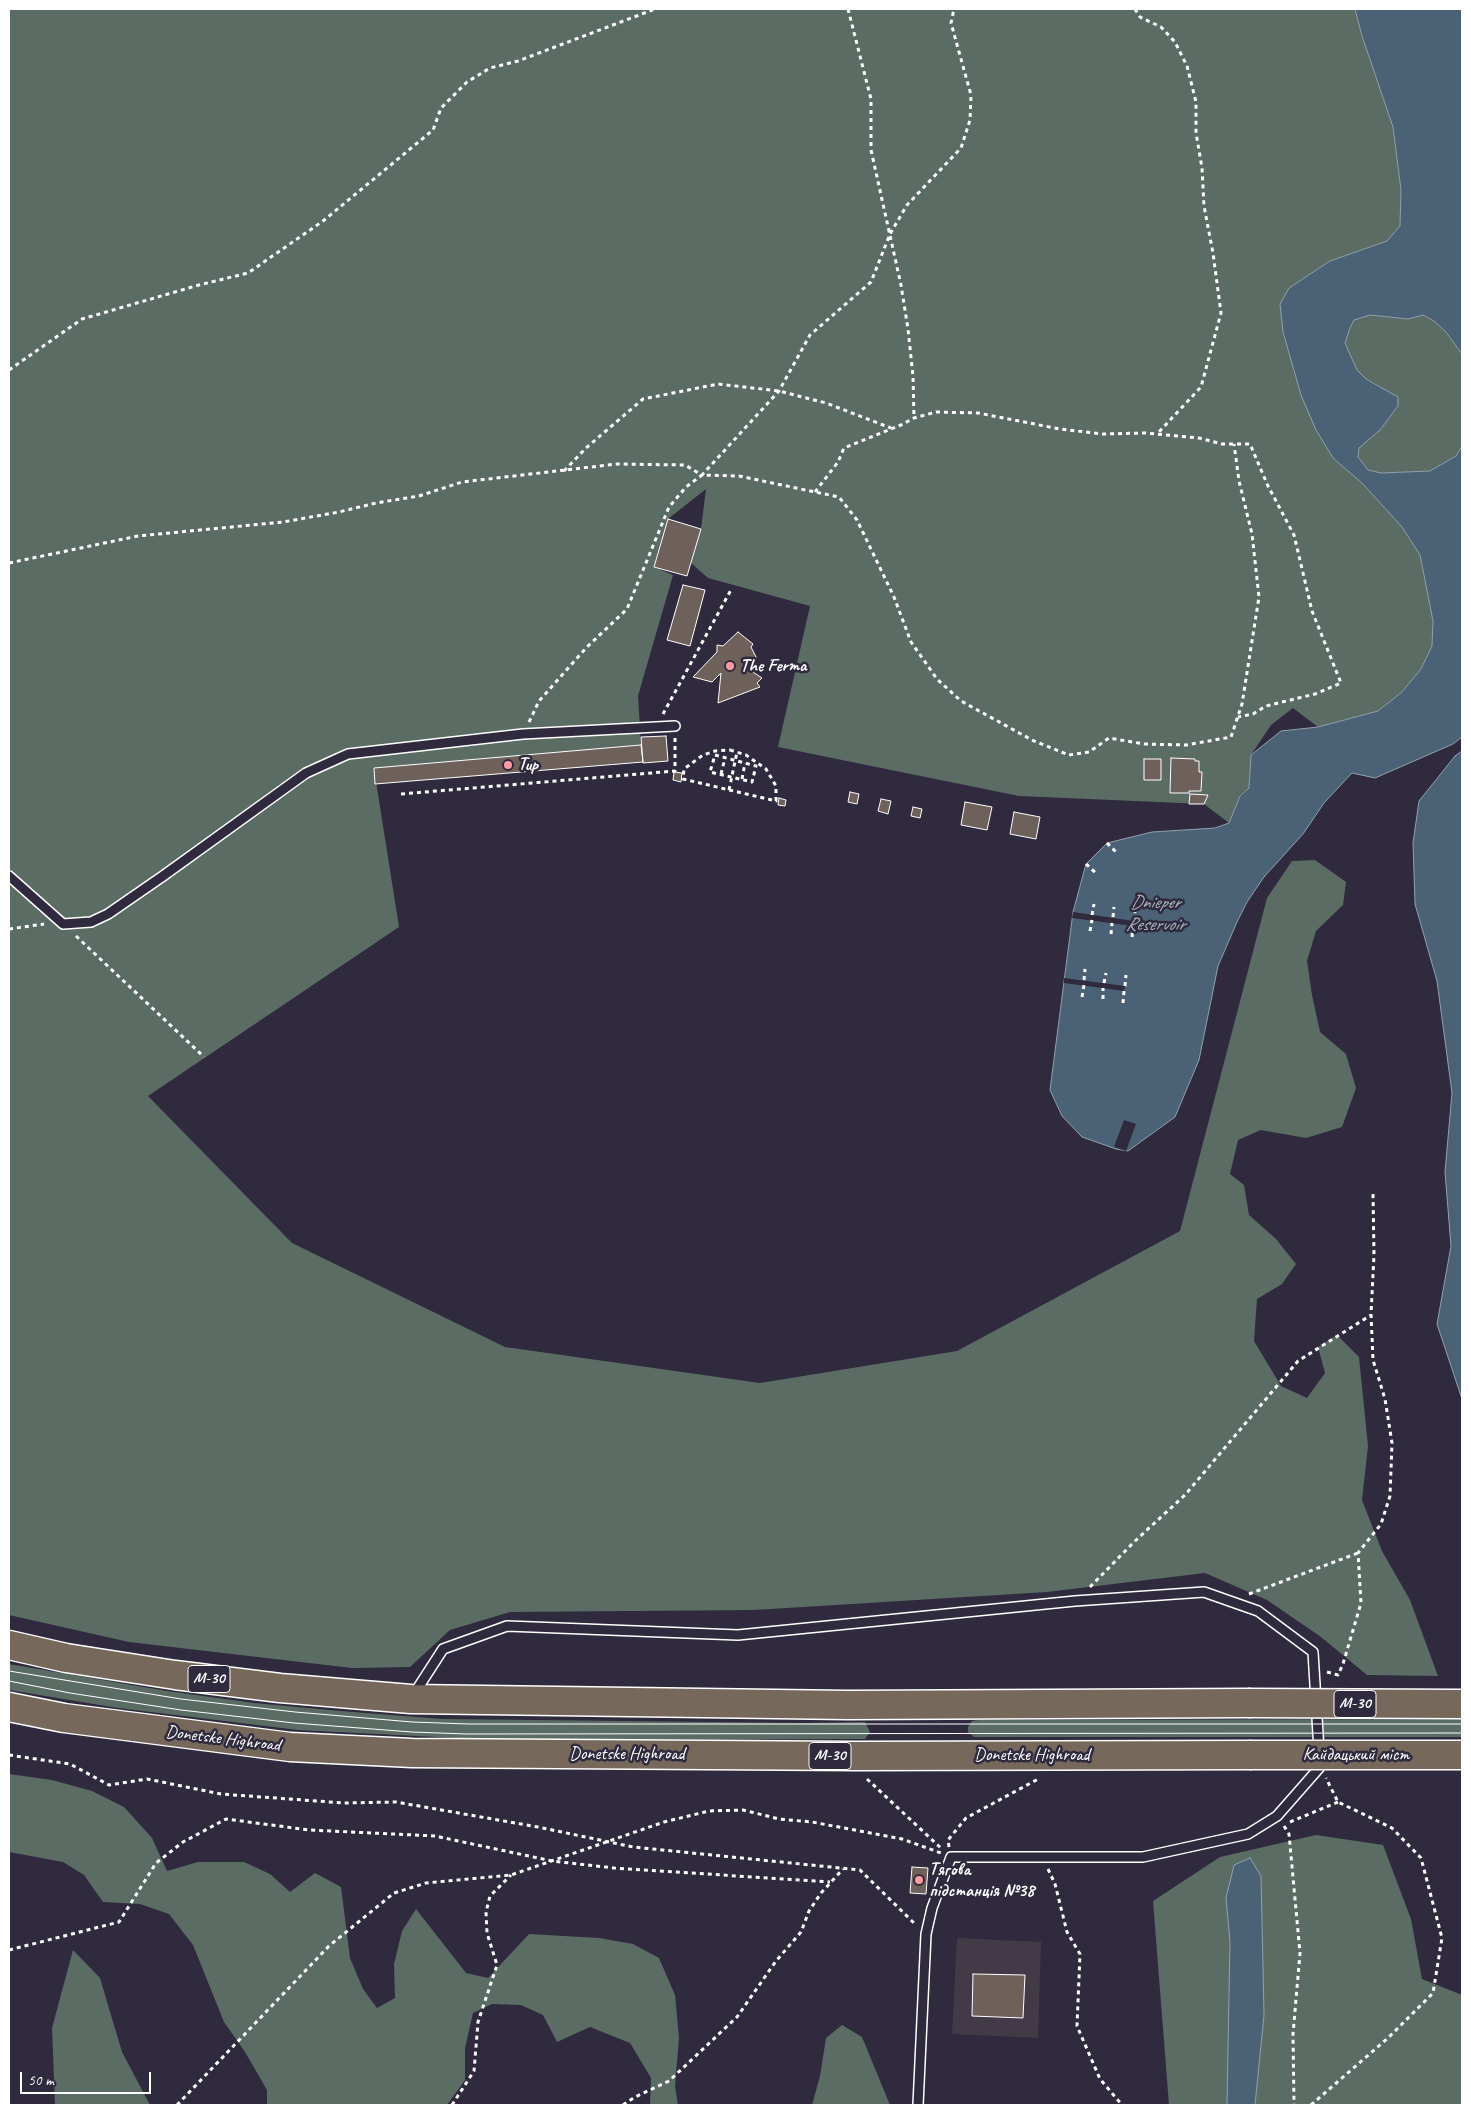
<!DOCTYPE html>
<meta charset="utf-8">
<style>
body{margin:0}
#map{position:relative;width:1471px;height:2114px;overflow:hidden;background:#2f2a3d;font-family:Caveat,sans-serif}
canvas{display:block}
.frame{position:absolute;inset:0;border:10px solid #fff;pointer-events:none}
.scale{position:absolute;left:20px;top:2072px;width:131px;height:22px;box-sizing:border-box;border:2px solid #fff;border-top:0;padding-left:6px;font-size:15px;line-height:18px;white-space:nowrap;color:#fff;-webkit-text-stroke:4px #2f2a3d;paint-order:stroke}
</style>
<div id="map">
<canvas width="1471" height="2114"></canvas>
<div class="frame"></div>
<div class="scale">50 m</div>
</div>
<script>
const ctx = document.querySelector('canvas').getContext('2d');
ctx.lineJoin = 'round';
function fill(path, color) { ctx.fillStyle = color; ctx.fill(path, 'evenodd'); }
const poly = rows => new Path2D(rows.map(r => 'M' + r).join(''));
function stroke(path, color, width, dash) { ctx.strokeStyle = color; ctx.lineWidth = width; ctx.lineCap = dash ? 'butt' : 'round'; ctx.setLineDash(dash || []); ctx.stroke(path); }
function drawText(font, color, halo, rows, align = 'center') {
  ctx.font = font + ' Caveat,sans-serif'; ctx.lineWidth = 5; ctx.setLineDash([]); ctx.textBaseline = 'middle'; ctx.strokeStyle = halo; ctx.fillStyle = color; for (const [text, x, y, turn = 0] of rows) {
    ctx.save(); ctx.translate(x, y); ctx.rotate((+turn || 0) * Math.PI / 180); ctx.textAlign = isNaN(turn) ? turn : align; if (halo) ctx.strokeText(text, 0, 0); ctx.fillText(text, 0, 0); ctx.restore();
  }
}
fill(poly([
 [957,1938,1041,1942,1038,2038,952,2034]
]), '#423a46');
fill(poly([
 [9,9,1355,9,1362,36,1393,127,1401,190,1400,226,1387,241,1330,261,1289,288,1283,332,1301,395,1333,458,1363,484,1402,527,1420,555,1433,621,1432,646,1421,669,1402,692,1378,711,1318,727,1293,708,1271,725,1251,755,1249,788,1240,795,1229,823,1204,804,1019,796,778,747,810,606,708,578,691,563,701,529,706,489,668,519,654,567,673,575,638,696,641,745,374,769,399,927,148,1096,292,1243,505,1347,760,1383,957,1351,1180,1231,1267,898,1292,861,1315,860,1346,882,1343,905,1316,931,1307,961,1312,995,1320,1032,1346,1054,1356,1088,1342,1127,1306,1138,1261,1130,1238,1140,1230,1174,1244,1185,1249,1215,1276,1239,1296,1264,1282,1284,1257,1299,1254,1341,1281,1386,1307,1398,1325,1373,1318,1347,1337,1335,1359,1357,1368,1446,1362,1500,1382,1551,1410,1600,1438,1676,1367,1675,1321,1637,1267,1600,1205,1573,1047,1592,754,1610,510,1612,450,1630,410,1667,352,1668,129,1642,9,1615],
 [1370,315,1408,319,1423,315,1434,321,1446,332,1462,354,1462,446,1456,456,1430,471,1381,473,1368,470,1358,457,1359,447,1380,430,1398,406,1376,384,1366,379,1357,370,1345,343,1350,328,1354,320],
 [9,1664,167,1691,254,1703,340,1711,442,1719,806,1723,865,1722,870,1732,865,1739,618,1740,476,1739,298,1730,118,1708,9,1690],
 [1462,1719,1462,1737,974,1737,968,1732,968,1727,972,1721,979,1720],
 [9,1774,52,1780,92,1791,124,1807,152,1838,167,1871,198,1862,244,1862,270,1874,290,1892,315,1873,341,1887,350,1958,363,1989,377,2008,395,1998,394,1964,402,1931,416,1909,466,1973,488,1978,529,1934,599,1938,633,1944,659,1958,675,1995,679,2038,675,2086,678,2105,650,2105,651,2078,630,2043,590,2027,557,2042,543,2015,521,2005,492,2004,473,2013,465,2048,465,2080,447,2105,267,2105,267,2090,245,2052,224,2022,193,1945,169,1914,140,1904,103,1902,84,1875,63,1862,9,1852],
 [1316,1835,1383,1845,1411,1919,1422,1979,1462,1995,1462,2105,1169,2105,1153,1901,1220,1857],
 [73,1950,100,1978,122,2052,150,2105,55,2105,52,2028],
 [842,2025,862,2037,890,2105,812,2105,820,2076,826,2038]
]), '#5b6c64');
const water = poly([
 [1355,9,1462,9,1462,354,1446,332,1434,321,1423,315,1408,319,1370,315,1354,320,1350,328,1345,343,1357,370,1366,379,1398,397,1398,406,1380,430,1359,448,1358,457,1368,470,1381,473,1430,471,1456,456,1462,446,1462,737,1453,744,1375,778,1352,773,1324,803,1303,834,1264,877,1247,902,1237,922,1218,966,1199,1060,1175,1117,1128,1151,1116,1149,1082,1137,1062,1116,1050,1090,1073,912,1086,864,1107,843,1152,832,1215,828,1229,823,1240,796,1249,788,1251,755,1281,731,1318,727,1378,711,1402,692,1421,669,1432,646,1433,621,1420,555,1402,527,1363,484,1333,458,1316,430,1301,395,1283,332,1280,304,1289,288,1330,261,1387,241,1400,226,1401,190,1393,127,1362,36,1355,9],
 [1462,751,1462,1399,1437,1324,1451,1246,1445,1172,1452,1093,1437,981,1415,904,1413,843,1419,801,1455,756,1462,751],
 [1250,1858,1261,1876,1264,2015,1255,2105,1227,2105,1230,1941,1226,1898,1234,1865,1250,1858]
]);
fill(water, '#4b6276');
stroke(water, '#93a1ad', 1);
fill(poly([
 [1073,912,1134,921,1133,926,1072,918],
 [1064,978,1125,986,1124,991,1064,983],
 [1124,1120,1136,1124,1126,1151,1114,1147]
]), '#2f2a3d');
const building = poly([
 [668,519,701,529,687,576,654,567,668,519],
 [683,585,705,590,690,646,667,640,683,585],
 [738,632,753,644,751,647,756,657,753,672,762,678,757,683,760,687,718,703,721,673,712,682,693,677,717,652,717,645,723,646,738,632],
 [666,736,668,761,643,763,641,737,666,736],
 [641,745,643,762,375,784,374,768,641,745],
 [1171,758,1195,759,1195,761,1199,761,1199,772,1202,772,1201,791,1189,791,1189,793,1170,793,1171,758],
 [1144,759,1161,759,1161,780,1144,780,1144,759],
 [674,772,682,773,681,782,673,780,674,772],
 [850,792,859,794,857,804,848,802,850,792],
 [1190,794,1207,795,1208,795,1204,804,1189,804,1190,794],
 [779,798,786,800,785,806,778,805,779,798],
 [881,799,891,801,888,814,878,811,881,799],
 [965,802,992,807,987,830,961,825,965,802],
 [913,807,922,809,920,818,911,816,913,807],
 [1014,812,1040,817,1036,839,1010,834,1014,812],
 [912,1867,928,1868,926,1894,910,1893,912,1867],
 [973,1974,1025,1975,1023,2018,972,2016,973,1974]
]);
fill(building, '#6e615c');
stroke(building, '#fff', 1);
const service = poly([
 [9,876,63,924,91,922,108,914,163,876,306,773,348,754,523,734,675,726],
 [414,1694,443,1649,507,1626,738,1635,1075,1601,1204,1592,1258,1611,1313,1652,1320,1767,1277,1816,1248,1834,1143,1857,951,1857,932,1908,926,1934,918,2105]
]);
const trunk = poly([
 [9,1645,66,1658,175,1675,280,1688,411,1699,848,1705,1248,1703],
 [9,1707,64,1718,290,1747,412,1753,856,1756,1249,1755]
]);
stroke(service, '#fff', 12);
stroke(trunk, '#fff', 31);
stroke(poly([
 [848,9,871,99,871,150,901,285,908,329,913,376,914,418],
 [1135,9,1140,17,1161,27,1175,42,1187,66,1196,102,1196,133,1202,168,1204,206,1213,253,1221,313,1201,387,1157,434],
 [9,370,82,319,199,285,248,273,323,221,433,130,441,108,467,82,490,68,518,61,655,9],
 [564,471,586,448,643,399,718,384,779,391,826,403,891,428],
 [815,492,838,462,844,448,901,425,914,418,936,412,978,413,1060,429,1103,434,1146,433,1199,438,1222,444,1250,444,1268,486,1294,535,1312,611,1341,683,1315,694,1266,706,1253,714,1238,717],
 [9,563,138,536,283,522,339,512,376,503,419,496,462,482,617,464,685,465,702,475,779,391,810,335,871,282,890,234,907,205,961,148,970,120,971,95,951,23,954,9],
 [663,714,732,588],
 [529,722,539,701,587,647,627,609,669,507,686,487,702,475,739,476,839,497,857,520,894,597,911,642,937,679,961,701,1032,740,1069,755,1089,752,1109,738,1144,744,1186,745,1231,737,1242,704,1259,597,1252,534,1239,481,1234,444],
 [730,750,746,755,766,769,776,786,776,801,683,779,684,769,703,755,715,751,730,750],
 [715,755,756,766,752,782,710,772,715,755],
 [721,774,725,758],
 [742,779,745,763],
 [729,790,737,752],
 [401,794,675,771,675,737],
 [1107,843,1117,853],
 [1086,864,1097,874],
 [1092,915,1094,904],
 [1113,917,1114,907],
 [1134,921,1135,911],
 [9,929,44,924],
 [1090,931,1092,920],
 [1111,934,1112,923],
 [76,936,204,1057],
 [1132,937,1133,926],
 [1084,980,1085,969],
 [1104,983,1106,973],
 [1125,986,1126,975],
 [1082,997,1084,985],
 [1103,999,1103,988],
 [1123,1003,1124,991],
 [1090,1587,1135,1541,1185,1495,1298,1361,1371,1315],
 [1249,1594,1358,1553],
 [1327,1672,1338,1675,1343,1664,1361,1603,1358,1553,1381,1524,1390,1496,1392,1443,1385,1399,1373,1360,1371,1314,1374,1255,1373,1194],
 [9,1755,70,1764,109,1785,147,1779,221,1794,344,1803,396,1802,538,1827,633,1847,860,1870,915,1924],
 [867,1779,943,1850],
 [1290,1822,1338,1802],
 [1284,1826,1289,1834,1300,1953,1293,2034,1294,2105],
 [949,1847,948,1840,966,1818,1040,1778],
 [1048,1869,1055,1884,1067,1932,1080,1954,1077,2026,1100,2079,1122,2105],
 [9,1950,119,1922,156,1863,183,1842,226,1819,309,1830,435,1836,552,1861,614,1868,830,1882],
 [177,2105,329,1946,394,1893,426,1883,511,1875,664,1822,709,1811,743,1810,779,1819,812,1822,902,1839,941,1853],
 [452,2105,474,2071,478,2022,497,1965,487,1933,486,1912,490,1896,511,1875],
 [623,2105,635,2097,669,2081,737,2017,776,1961,801,1932,809,1911,821,1893,843,1869],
 [1311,2105,1388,2038,1433,1993,1442,1938,1421,1858,1392,1828,1338,1802,1326,1778]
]), '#fff', 3, [4, 4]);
stroke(service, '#2f2a3d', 9);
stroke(trunk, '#76695c', 28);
stroke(poly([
 [9,1671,181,1699,295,1712,412,1722,469,1724,1462,1724],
 [9,1681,70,1693,181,1710,294,1723,412,1732,466,1734,1462,1733]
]), '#fff', 1);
const trunkBridge = poly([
 [1248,1703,1462,1704],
 [1249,1755,1462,1755]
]);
stroke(trunkBridge, '#fff', 31, []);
stroke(trunkBridge, '#76695c', 28);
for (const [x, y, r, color] of [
 [730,666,5,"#ff9aa2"],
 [508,765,5,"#ff9aa2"],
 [919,1880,5,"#ff9aa2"]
]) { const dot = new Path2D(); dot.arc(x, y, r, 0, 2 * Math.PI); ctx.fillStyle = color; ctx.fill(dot); stroke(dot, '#2f2a3d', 2); }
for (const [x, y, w] of [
 [209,1679,42],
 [1355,1704,42],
 [830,1756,42]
]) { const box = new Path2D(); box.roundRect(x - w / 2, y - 13.5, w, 27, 4); ctx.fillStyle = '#2f2a3d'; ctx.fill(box); stroke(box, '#fff', 1); }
drawText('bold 16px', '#fff', null, [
 ["М-30",209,1679],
 ["М-30",1355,1704],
 ["М-30",830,1756]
]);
drawText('bold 18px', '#fff', '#2f2a3d', [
 ["The Ferma",740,666],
 ["Тир",518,765],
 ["Тягова",929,1870],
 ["пiдстанцiя №38",929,1891]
], 'left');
drawText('18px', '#fff', '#2f2a3d', [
 ["Donetske Highroad",223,1739,7],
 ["Donetske Highroad",627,1754],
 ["Donetske Highroad",1032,1755],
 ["Кайдацький міст",1356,1755]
]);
drawText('italic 19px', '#aeb8c1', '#2f2a3d', [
 ["Dnieper",1155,903],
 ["Reservoir",1155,925]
]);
</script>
